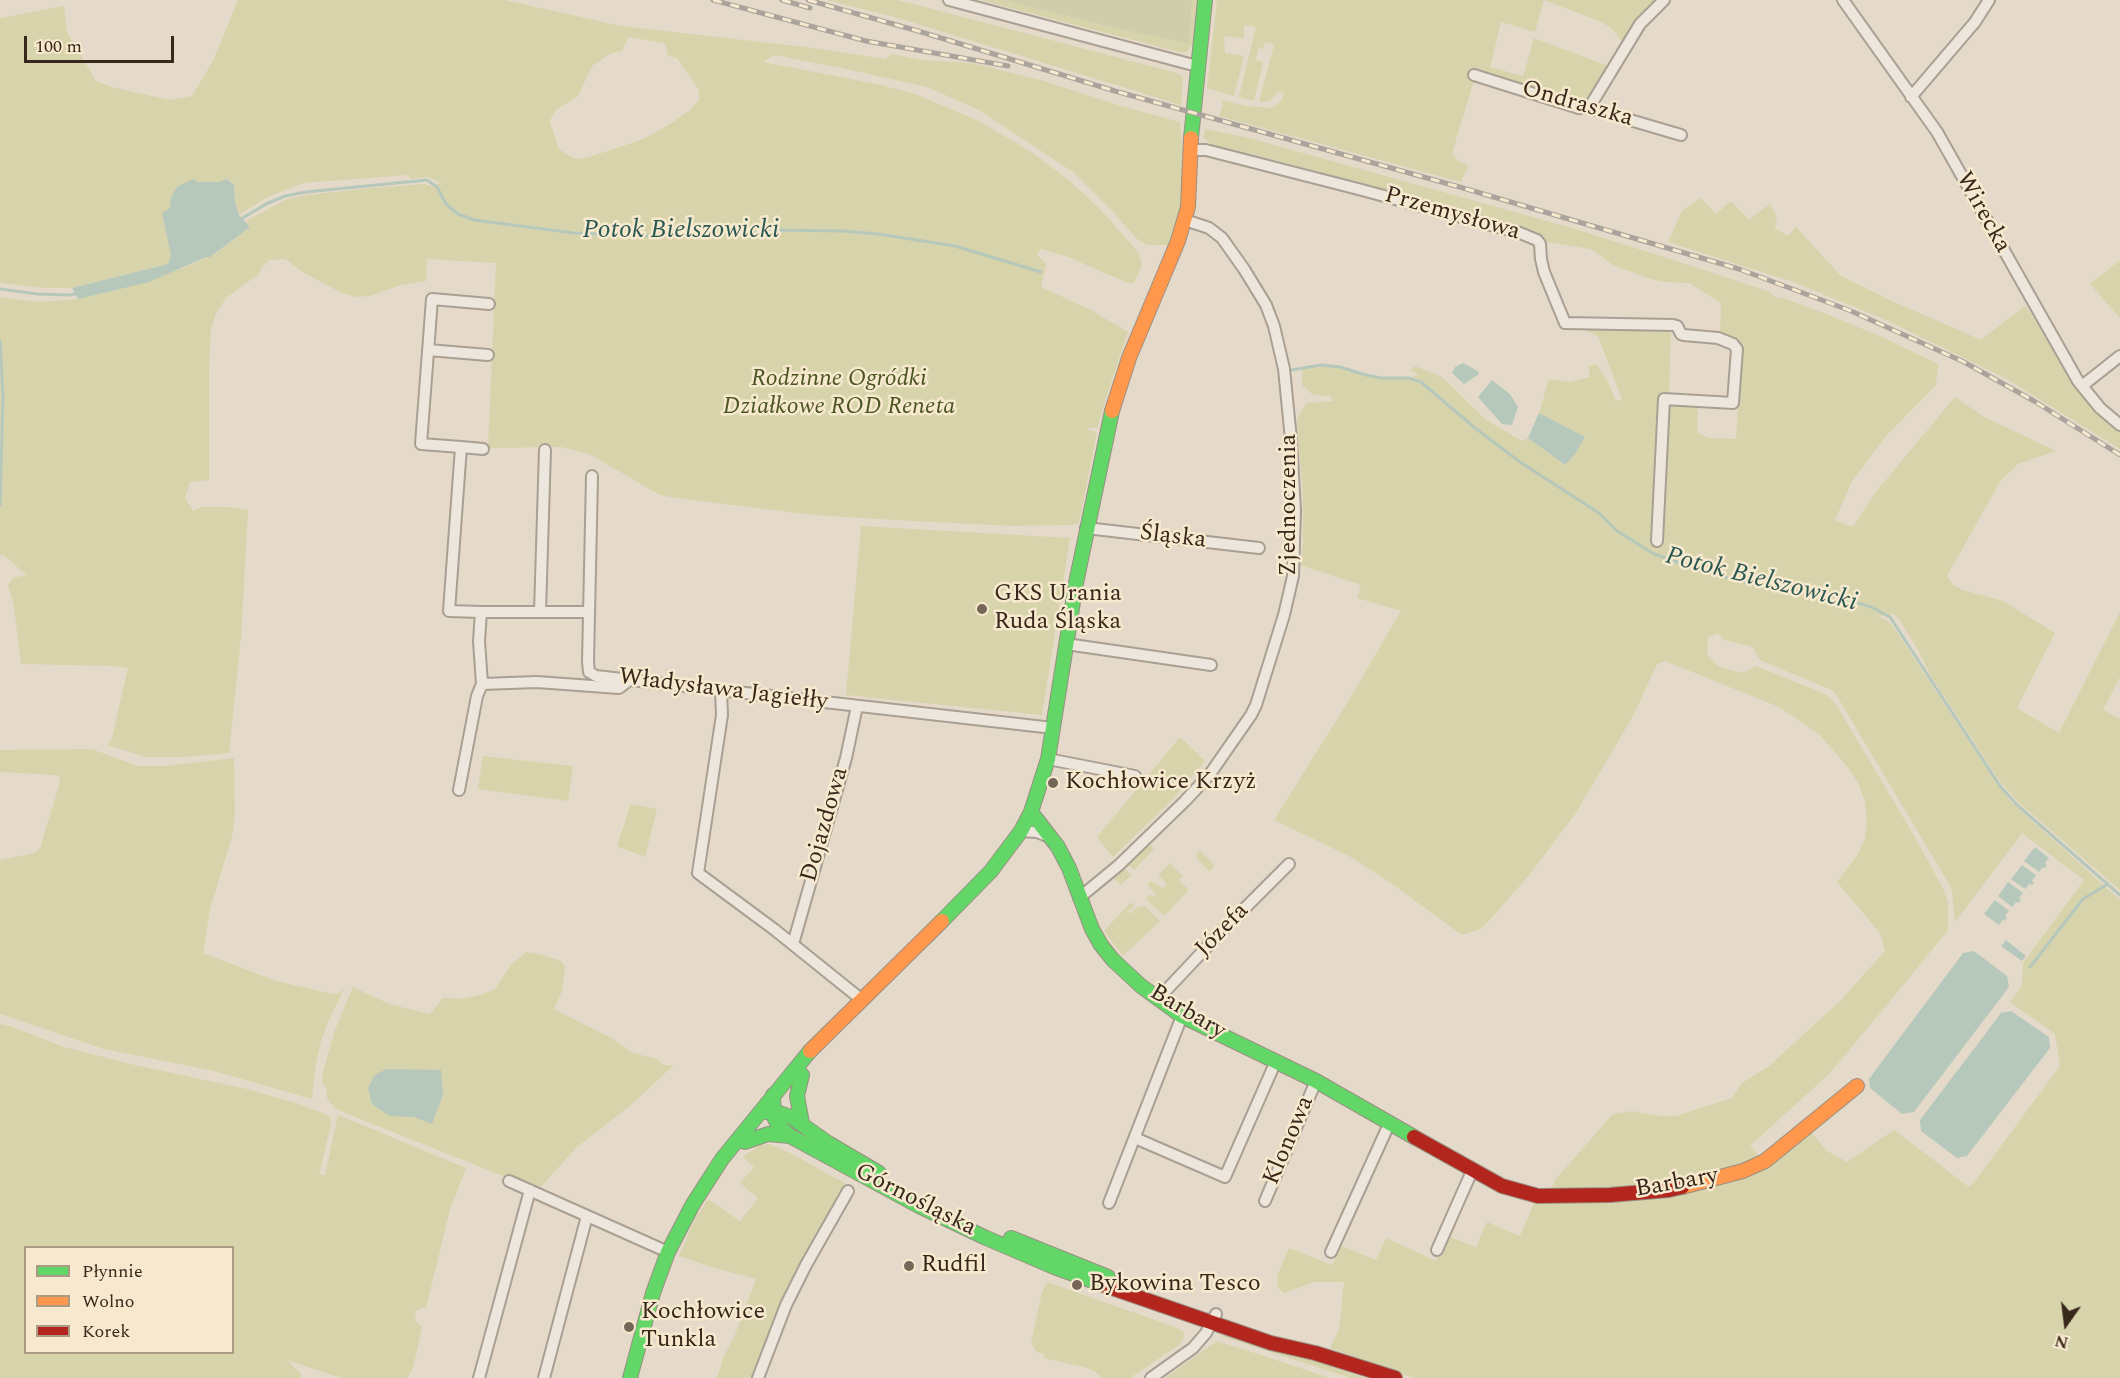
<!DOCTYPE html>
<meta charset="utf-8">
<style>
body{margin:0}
#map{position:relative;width:2120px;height:1378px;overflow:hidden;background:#e5dac9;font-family:Spectral,serif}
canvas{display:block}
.legend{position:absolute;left:24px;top:1246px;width:210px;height:108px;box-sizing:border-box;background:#f7e9ce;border:2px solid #ab9b86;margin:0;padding:8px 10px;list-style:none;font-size:18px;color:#38271b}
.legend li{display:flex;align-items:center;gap:12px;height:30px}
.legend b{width:30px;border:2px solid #ab9b86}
.north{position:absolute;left:2036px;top:1294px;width:60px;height:60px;-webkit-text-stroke:4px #f7e9ce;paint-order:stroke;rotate:194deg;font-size:16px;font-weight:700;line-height:24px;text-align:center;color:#38271b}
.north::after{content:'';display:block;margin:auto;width:21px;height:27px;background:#38271b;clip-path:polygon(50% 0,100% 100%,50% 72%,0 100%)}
.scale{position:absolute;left:24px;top:36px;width:150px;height:27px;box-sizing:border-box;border:3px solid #38271b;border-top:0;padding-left:8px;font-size:18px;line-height:21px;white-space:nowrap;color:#38271b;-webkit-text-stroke:4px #f7e9ce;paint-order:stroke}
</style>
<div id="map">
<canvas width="2120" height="1378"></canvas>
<ul class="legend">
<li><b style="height:8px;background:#63d668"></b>Płynnie</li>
<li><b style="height:8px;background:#ff974d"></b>Wolno</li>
<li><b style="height:8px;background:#b3261e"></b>Korek</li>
</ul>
<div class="north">N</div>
<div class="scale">100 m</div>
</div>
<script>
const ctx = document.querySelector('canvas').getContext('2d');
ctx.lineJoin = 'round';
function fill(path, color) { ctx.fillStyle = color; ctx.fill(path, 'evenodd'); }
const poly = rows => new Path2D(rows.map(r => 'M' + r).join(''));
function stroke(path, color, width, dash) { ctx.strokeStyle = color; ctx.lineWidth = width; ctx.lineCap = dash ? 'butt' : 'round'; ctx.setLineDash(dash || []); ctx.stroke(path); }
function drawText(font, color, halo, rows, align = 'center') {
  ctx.font = font + ' Spectral,serif'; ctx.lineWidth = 5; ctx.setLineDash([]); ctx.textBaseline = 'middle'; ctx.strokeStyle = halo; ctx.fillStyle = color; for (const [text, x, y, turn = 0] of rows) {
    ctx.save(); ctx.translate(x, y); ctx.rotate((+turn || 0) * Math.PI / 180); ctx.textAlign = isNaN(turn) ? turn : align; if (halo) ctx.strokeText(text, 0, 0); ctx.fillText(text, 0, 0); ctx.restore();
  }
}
fill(poly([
 [238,0,505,0,621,26,814,48,885,59,892,54,922,60,972,63,1044,81,1121,106,1180,122,1183,160,1182,194,1174,234,1168,245,1147,245,1137,239,1115,214,1073,172,979,110,927,87,841,68,774,55,763,62,881,85,915,94,977,120,1033,153,1066,178,1098,207,1139,253,1142,265,1134,283,1128,283,1068,257,1041,249,1037,254,1046,264,1041,287,1091,310,1128,332,1110,386,1097,428,1088,428,1088,430,1097,432,1079,523,1071,525,1012,526,894,520,814,515,676,498,660,495,589,454,561,447,488,448,496,263,427,259,426,281,401,285,370,296,355,297,340,292,306,274,285,259,269,260,262,267,259,274,226,298,216,313,211,330,209,364,209,480,190,482,185,498,193,511,202,507,227,507,248,510,241,637,229,753,184,757,146,757,108,745,112,738,128,668,114,666,21,664,14,607,8,585,13,578,27,575,2,554,0,556,0,297,38,302,78,299,186,267,216,253,250,227,246,221,287,199,307,195,370,188,425,184,432,187,441,183,428,177,410,179,409,175,303,183,268,197,239,215,235,202,234,185,228,179,219,182,198,182,193,179,171,197,169,246,171,255,168,264,72,288,43,288,0,283,0,18,64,6,67,32,96,81,111,87,169,100,192,96,214,59],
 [628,37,665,43,668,56,677,58,699,90,699,100,689,111,667,126,641,140,589,157,580,159,573,158,559,149,550,122,552,116,556,110,578,96,592,66,611,53,622,51],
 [827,0,898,0,1177,73,1183,77,1181,105,898,18],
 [980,0,1004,0,1103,25,1189,43,1192,0,1197,0,1192,44,1187,52,1183,53],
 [1217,0,1661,0,1624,44,1611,28,1599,21,1544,0,1535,32,1501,22,1490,67,1523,76,1534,38,1608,66,1591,98,1588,101,1477,71,1452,153,1459,162,1466,163,1468,167,1461,182,1219,116,1223,105,1222,100,1246,106,1272,108,1281,101,1284,93,1277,92,1270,101,1259,102,1274,45,1265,42,1263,49,1258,48,1256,60,1263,62,1254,101,1239,97,1256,27,1244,25,1244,39,1224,36,1225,53,1244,56,1234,96,1207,88],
 [1205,129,1249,138,1572,228,1686,264,1770,292,1775,297,1786,299,1829,315,1882,337,1938,364,1936,385,1886,436,1852,481,1835,520,1853,527,1875,493,1955,397,1984,417,2056,451,2018,464,2001,480,1947,576,1953,585,1963,590,2003,601,2055,633,2017,708,2059,733,2120,612,2120,677,2103,710,2120,719,2120,890,2017,801,2001,783,1929,673,1919,651,1898,618,1891,612,1890,617,1875,615,1888,621,1894,628,1990,773,2010,801,2120,900,2120,1378,1413,1378,1330,1348,1339,1330,1344,1282,1314,1282,1284,1293,1278,1288,1277,1276,1289,1248,1332,1265,1342,1246,1376,1260,1386,1238,1436,1261,1447,1236,1476,1247,1487,1222,1520,1236,1535,1201,1550,1193,1555,1180,1613,1114,1632,1111,1660,1116,1676,1116,1732,1098,1742,1083,1768,1067,1841,1000,1885,951,1880,933,1837,882,1858,854,1865,838,1867,821,1865,802,1858,782,1846,765,1819,734,1779,707,1665,661,1657,664,1634,714,1576,813,1530,874,1488,922,1480,929,1462,935,1388,881,1349,856,1274,820,1349,700,1401,611,1357,598,1361,585,1300,565,1303,544,1303,496,1297,422,1299,415,1307,403,1334,401,1329,396,1313,395,1302,385,1302,368,1321,365,1340,367,1381,378,1409,378,1419,375,1411,371,1415,366,1442,377,1486,420,1522,441,1528,438,1565,465,1584,437,1539,413,1549,379,1570,382,1590,377,1588,366,1596,364,1607,380,1616,401,1622,399,1598,336,1586,330,1588,325,1671,327,1669,393,1698,395,1697,432,1708,438,1736,439,1742,347,1734,337,1720,335,1721,303,1689,283,1666,282,1650,279,1613,265,1591,249,1546,242,1542,235,1531,231,1412,196,1252,154,1221,149,1211,144,1204,138],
 [1718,633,1724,640,1753,647,1757,656,1762,661,1834,691,1948,882,1952,890,1955,922,2022,833,2084,880,2023,963,2022,986,2010,1002,2055,1034,2060,1066,1975,1181,1969,1187,1894,1130,1847,1162,1827,1151,1811,1132,1765,1161,1750,1146,1830,1073,1910,977,1948,930,1948,903,1944,890,1913,834,1835,703,1825,694,1756,666,1743,673,1719,667,1707,655,1708,638],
 [1701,198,1716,214,1731,201,1749,220,1770,204,1777,217,1775,228,1788,236,1796,227,1841,276,1894,302,1981,340,2025,306,2043,330,2084,397,2094,409,2120,432,2120,449,2005,378,1884,319,1793,282,1668,242,1682,211],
 [2120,260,2120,318,2090,284],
 [861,526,1070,538,1042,715,846,695],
 [1180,737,1205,761,1172,800,1113,857,1097,837],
 [92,749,137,766,165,766,234,758,235,813,232,837,210,909,203,953,276,981,333,994,339,993,344,989,328,1022,322,1038,315,1069,312,1099,214,1071,104,1049,0,1014,0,860,34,853,40,848,60,782,59,777,55,775,0,772,0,750],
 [483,756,573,766,568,801,478,789],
 [631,804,657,809,645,857,617,846],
 [1149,844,1154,849,1134,870,1128,865],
 [1200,851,1215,866,1209,871,1199,861,1196,855],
 [1170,863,1183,876,1179,880,1189,890,1164,916,1146,899,1150,894,1153,897,1156,894,1147,884,1151,881,1163,888,1167,884,1158,875],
 [1124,868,1131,875,1121,885,1113,878],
 [1131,902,1134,906,1128,911,1130,914,1136,908,1145,906,1160,921,1123,956,1104,931],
 [526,952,539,954,561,961,565,967,562,991,554,1009,611,1038,633,1053,658,1059,662,1065,674,1065,632,1104,576,1148,538,1190,338,1110,334,1107,327,1098,327,1090,322,1082,323,1071,335,1030,353,987,389,1004,430,1014,443,998,460,999,480,995,495,989,511,965],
 [0,1024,10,1026,64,1047,135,1065,247,1089,296,1103,325,1114,330,1117,331,1124,319,1175,325,1175,338,1115,466,1168,450,1209,426,1308,421,1308,415,1312,416,1321,422,1327,413,1368,407,1378,341,1378,287,1360,301,1374,300,1378,0,1378],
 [26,1248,232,1248,232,1352,26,1352],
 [769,1144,788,1152,850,1186,850,1188,756,1378,717,1378,724,1356,735,1335,756,1279,711,1267,679,1256,694,1221,708,1199,740,1221,758,1198,740,1183,754,1167,743,1157,760,1145],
 [1047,1282,1175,1327,1184,1332,1183,1339,1179,1345,1130,1378,1103,1378,1094,1371,1087,1368,1044,1358,1045,1355,1036,1351,1031,1342,1042,1292],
 [1229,1334,1261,1343,1365,1378,1351,1378,1221,1336],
 [1217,1341,1258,1354,1330,1378,1165,1378]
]), '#d7d3ab');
fill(poly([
 [1004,0,1192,0,1189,44,1103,25]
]), '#d0cdab');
fill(poly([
 [193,179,198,182,219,182,227,179,234,185,235,202,239,215,250,227,210,257,204,258,149,282,78,299,72,288,168,264,171,255,162,213,170,208,171,197,177,187],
 [1463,363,1478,371,1479,374,1464,384,1452,373,1455,367],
 [1492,380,1510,394,1518,407,1512,425,1502,424,1478,397],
 [1539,413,1585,437,1575,454,1565,465,1528,438],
 [2035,847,2049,858,2045,863,2047,865,2045,868,2043,867,2039,872,2024,861],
 [2022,865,2036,875,2032,881,2034,883,2032,885,2029,884,2025,889,2011,879],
 [2008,882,2023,893,2019,898,2021,900,2019,903,2016,902,2012,907,1998,896],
 [1995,900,2009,911,2005,916,2007,918,2005,921,2003,919,1999,925,1984,914],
 [2006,940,2026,956,2022,961,2001,946],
 [1974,951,2007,976,2009,987,1914,1112,1902,1114,1870,1088,1869,1079,1963,953],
 [2011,1011,2049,1037,2050,1048,1967,1156,1957,1158,1921,1131,1920,1120,2001,1013],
 [386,1069,441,1070,443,1095,432,1124,414,1117,390,1116,372,1104,368,1088,374,1076]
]), '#b6c8bc');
stroke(poly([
 [241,219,266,204,285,196,306,192,427,180,437,187,446,204,458,214,474,220,574,233,644,236,700,236,773,230,842,231,878,234,955,246,1041,272],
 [0,289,37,294,70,295,79,293],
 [0,341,3,396,0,505],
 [1291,370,1321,365,1340,367,1366,375,1381,378,1409,378,1421,382,1475,428,1520,462,1599,513,1617,531,1654,554,1703,571,1756,585,1839,597,1871,607,1890,617,2000,786,2016,804,2120,895],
 [2030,967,2083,899,2108,884]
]), '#b6c8bc', 3);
const street = poly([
 [949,0,1197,66],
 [1843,0,1937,132,2078,381,2100,408,2120,425],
 [1474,75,1579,108,1589,108,1681,135],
 [1911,97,1975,22,1989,0],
 [1589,108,1640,24,1664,0],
 [1191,150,1206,150,1362,190,1520,233,1537,240,1540,244,1541,259,1544,272,1565,323,1673,325,1677,326,1681,334,1684,335,1718,338,1733,344,1737,349,1733,403,1664,399,1657,541],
 [428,350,488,355],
 [2082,386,2120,356],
 [461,447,483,449],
 [592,476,588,662,589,672,596,676,1053,728],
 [1086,528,1259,548],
 [481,612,540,612,545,450],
 [540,612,589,612],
 [1066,644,1211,665],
 [482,684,479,641,481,612,449,611,461,447,421,444,432,299,489,304],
 [721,691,722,715,698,873,775,930,862,1000],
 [1048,759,1135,776],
 [459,790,477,696,482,684,537,682,619,688,628,681],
 [1021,831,1037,832,1050,837],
 [1079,898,1119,865,1185,801,1210,774,1251,715,1256,705,1284,615,1293,576,1295,510,1291,439,1284,369,1274,326,1266,305,1244,269,1222,238,1209,228,1185,220],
 [793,944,846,758,857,706],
 [1158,999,1221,932,1289,864],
 [1135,1138,1225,1177,1276,1061],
 [509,1181,668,1252],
 [1265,1201,1316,1081],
 [1109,1203,1182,1016],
 [1437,1250,1472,1171],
 [1331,1252,1390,1122],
 [479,1378,530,1190],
 [544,1378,587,1216],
 [758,1378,786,1305,806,1265,848,1191],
 [1151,1378,1193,1348,1206,1333,1216,1314]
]);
const fast = poly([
 [1191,138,1205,0],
 [1031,812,1058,847,1069,868,1092,929,1101,945,1113,960,1141,986,1182,1016,1316,1081,1414,1137],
 [942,921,991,871,1021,831,1031,812,1048,759,1076,583,1112,411],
 [802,1075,797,1096,802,1123],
 [773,1095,774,1117,778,1125,790,1136,919,1206,984,1237,1054,1267,1106,1286],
 [765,1112,773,1111,791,1117,828,1143,879,1173],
 [745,1142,768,1134,790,1136],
 [1011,1238,1108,1277],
 [630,1378,653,1293,668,1252,693,1204,722,1159,810,1051]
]);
const slow = poly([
 [1112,411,1129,358,1178,241,1188,207,1191,138],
 [810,1051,942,921],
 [1682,1187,1743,1171,1765,1161,1857,1086]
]);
const jam = poly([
 [1414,1137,1502,1186,1538,1196,1610,1195,1669,1190,1682,1187],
 [1106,1286,1271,1343,1315,1353,1395,1378]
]);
stroke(street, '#a99f93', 14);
stroke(fast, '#998f83', 16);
stroke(slow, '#998f83', 16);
stroke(jam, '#998f83', 16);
stroke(street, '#ece6dc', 10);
stroke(fast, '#63d668', 14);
stroke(slow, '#ff974d', 14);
stroke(jam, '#b3261e', 14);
const rail = poly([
 [713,0,866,41,1008,66],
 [782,0,810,8],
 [808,0,918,31,1115,91,1463,188,1739,269,1851,311,1964,362,2034,401,2120,455]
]);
stroke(rail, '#aba49c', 5);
stroke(rail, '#f7e9ce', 3, [9]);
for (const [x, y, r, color] of [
 [982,609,6,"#756658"],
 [1053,783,6,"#756658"],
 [909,1266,6,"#756658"],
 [1077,1285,6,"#756658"],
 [629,1327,6,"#756658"]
]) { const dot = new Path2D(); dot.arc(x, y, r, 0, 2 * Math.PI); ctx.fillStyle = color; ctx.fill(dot); stroke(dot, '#f7e9ce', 2); }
drawText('24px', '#38271b', '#f7e9ce', [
 ["Ondraszka",1577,105,16],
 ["Wirecka",1982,213,61],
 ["Przemysłowa",1452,215,16],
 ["Zjednoczenia",1290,505,-90],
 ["Śląska",1173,538,7],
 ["Władysława Jagiełły",723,691,7],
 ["Dojazdowa",826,825,-74],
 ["Józefa",1223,931,-46],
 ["Barbary",1187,1013,31],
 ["Klonowa",1290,1141,-67],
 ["Barbary",1677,1184,-10],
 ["Górnośląska",915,1201,27]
]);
drawText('italic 24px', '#4b5521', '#f7e9ce', [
 ["Rodzinne Ogródki",839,380],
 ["Działkowe ROD Reneta",839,408]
]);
drawText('24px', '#38271b', '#f7e9ce', [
 ["GKS Urania",994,595],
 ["Ruda Śląska",994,623],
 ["Kochłowice Krzyż",1065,783],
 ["Rudfil",921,1266],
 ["Bykowina Tesco",1089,1285],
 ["Kochłowice",641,1313],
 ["Tunkla",641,1341]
], 'left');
drawText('italic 26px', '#2a5852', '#f7e9ce', [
 ["Potok Bielszowicki",681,232],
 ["Potok Bielszowicki",1761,581,14]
]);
</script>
